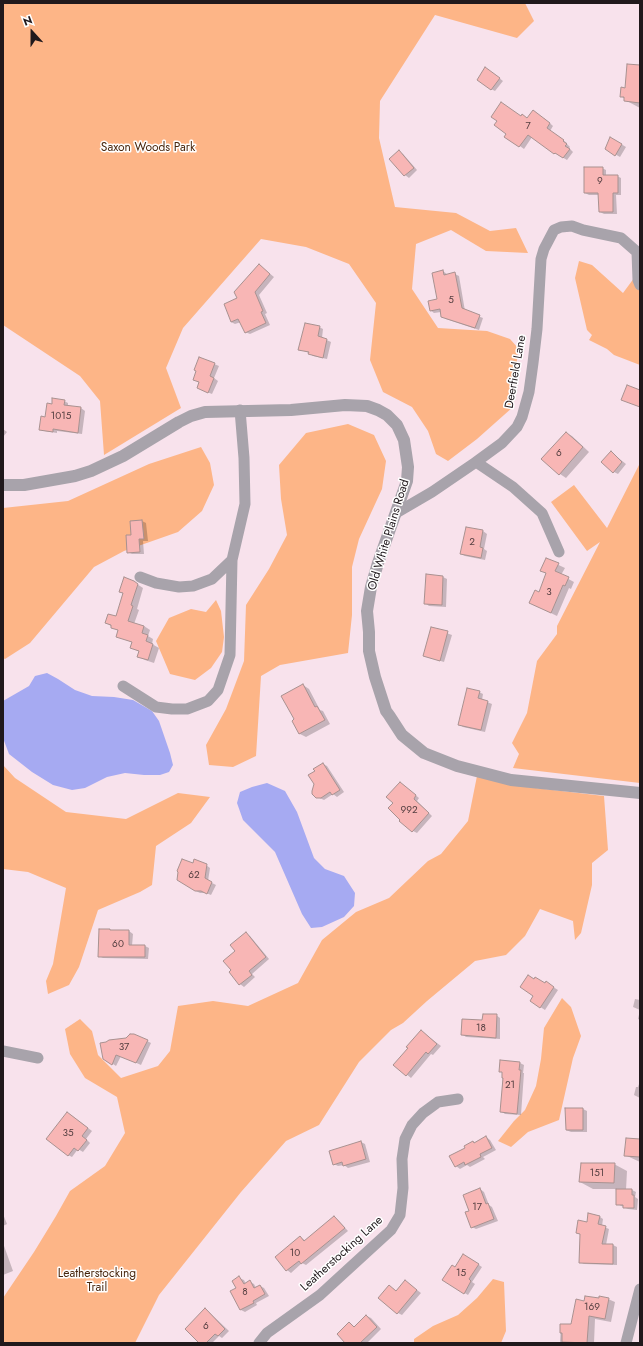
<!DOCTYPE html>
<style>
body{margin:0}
#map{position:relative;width:643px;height:1346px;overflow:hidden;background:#f8e2ec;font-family:Jost,sans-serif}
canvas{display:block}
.frame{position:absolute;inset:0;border:4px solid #20191c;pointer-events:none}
.north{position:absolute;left:12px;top:12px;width:40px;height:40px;-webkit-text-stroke:3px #fff;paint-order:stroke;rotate:339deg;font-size:11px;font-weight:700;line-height:16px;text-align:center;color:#20191c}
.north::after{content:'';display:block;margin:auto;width:14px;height:18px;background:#20191c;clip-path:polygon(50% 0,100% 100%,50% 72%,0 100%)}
</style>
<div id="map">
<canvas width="643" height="1346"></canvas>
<div class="frame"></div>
<div class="north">N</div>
</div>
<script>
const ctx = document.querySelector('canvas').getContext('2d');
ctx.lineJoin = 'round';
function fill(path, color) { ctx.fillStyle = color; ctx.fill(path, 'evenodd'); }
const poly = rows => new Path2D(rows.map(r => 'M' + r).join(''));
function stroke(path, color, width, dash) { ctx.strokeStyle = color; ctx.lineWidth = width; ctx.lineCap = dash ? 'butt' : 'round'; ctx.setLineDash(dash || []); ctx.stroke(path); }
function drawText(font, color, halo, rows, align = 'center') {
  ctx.font = font + ' Jost,sans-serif'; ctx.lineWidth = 3; ctx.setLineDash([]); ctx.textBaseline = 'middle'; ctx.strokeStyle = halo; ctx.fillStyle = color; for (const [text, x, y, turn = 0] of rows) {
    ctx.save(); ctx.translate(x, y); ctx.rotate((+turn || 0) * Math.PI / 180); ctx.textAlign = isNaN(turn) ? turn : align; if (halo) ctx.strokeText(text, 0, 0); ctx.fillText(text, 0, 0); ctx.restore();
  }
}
fill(poly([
 [3,3,525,3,534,21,517,38,435,15,380,101,379,138,395,207,456,213,490,231,516,228,528,253,486,251,451,230,416,244,412,289,438,328,487,331,510,339,518,348,513,407,477,439,448,461,436,454,428,431,412,407,383,392,370,360,376,303,349,264,306,247,261,239,183,328,166,368,181,408,104,455,100,401,80,376,3,325],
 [579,261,592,265,623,293,640,270,640,365,614,355,607,349,589,340,592,335,587,330,575,278],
 [348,424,374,435,386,461,382,489,359,539,352,567,352,615,348,653,280,665,261,676,256,756,233,767,209,765,206,745,226,709,244,661,246,605,269,569,287,535,281,499,279,465,306,433],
 [201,447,210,463,214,485,202,511,178,532,124,551,94,567,30,643,5,659,3,658,3,508,68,501,149,464],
 [640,463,640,783,513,768,519,754,512,743,527,713,537,661,557,634,557,626,600,542,587,551,551,502,574,485,607,528],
 [216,600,221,611,224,637,222,652,211,668,195,680,170,674,156,641,169,618,191,609,206,612],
 [3,765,15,778,66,812,126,819,178,793,210,797,191,823,156,846,152,885,140,892,98,910,79,967,69,985,48,994,46,981,53,964,66,888,28,872,3,869],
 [477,776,510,785,604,796,608,850,592,863,592,885,581,933,575,940,573,921,540,909,525,936,506,955,475,961,427,1001,403,1023,391,1030,359,1062,319,1125,286,1141,241,1192,159,1295,135,1343,3,1343,3,1298,34,1252,56,1216,70,1191,105,1166,125,1133,117,1097,85,1078,70,1054,65,1029,80,1019,92,1031,98,1055,121,1078,158,1066,170,1051,178,1006,213,1001,248,1006,298,983,322,940,356,912,389,898,428,861,441,854,468,821],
 [562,998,571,1007,581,1036,573,1058,559,1120,528,1132,511,1147,498,1141,514,1121,525,1110,536,1086,541,1059,544,1028],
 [493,1279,504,1282,506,1331,501,1343,414,1343,414,1339,433,1326,458,1315,477,1298]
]), '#fdb587');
fill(poly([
 [47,673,58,679,75,690,92,696,114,697,133,700,152,711,159,721,170,753,173,765,169,772,160,775,144,775,125,773,107,777,85,788,72,790,53,785,32,772,9,754,3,738,3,701,29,686,35,676],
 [267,783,285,791,297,812,314,858,325,869,344,876,355,893,354,906,344,917,322,927,311,928,302,914,275,852,243,820,237,803,240,792,252,787]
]), '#a6aaf2');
fill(poly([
 [640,66,640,111,640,108,625,100,625,99,621,96],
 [490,71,503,81,495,91,491,89],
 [522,117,528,119,544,118,553,126,550,131,567,143,567,144,570,147,569,148,573,152,567,160,555,153,532,137,524,149,506,136],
 [611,138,626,147,620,157,606,149],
 [399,152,403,154,417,170,409,178,405,175,390,159],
 [602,168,606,170,606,176,617,176,621,178,621,195,616,195,617,214,604,214,600,212,599,195,589,195,585,193],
 [263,268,274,277,259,295,267,313,265,314,270,325,250,334,245,332,241,322,235,324,231,322],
 [443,271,448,275,455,274,459,276,465,311,483,318,479,330,446,319,442,316,441,312,434,313,430,310,438,300,433,274],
 [319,327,323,329,322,338,331,342,327,359,313,356,309,353,299,349],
 [200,358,219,366,214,378,218,381,212,394,202,390,200,382],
 [64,401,68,403,68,406,81,408,85,411,82,434,57,431,57,433,44,431,40,429,52,405],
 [3,429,7,432,3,437],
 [566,433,572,436,589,452,566,478,560,474],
 [611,452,626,464,618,474,614,472],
 [131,521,142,521,146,523,148,541,143,541,144,554,132,554,128,552,132,536],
 [467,528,483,531,487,534,484,549,487,551,485,560,465,556,461,554],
 [546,559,565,568,561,575,574,582,571,589,569,588,557,616,530,603,540,593,547,574],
 [426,576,443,577,447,579,446,607,429,606,425,603],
 [134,582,143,588,137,609,139,610,134,624,144,626,150,630,148,636,153,639,152,644,159,648,154,663,145,660,138,656,140,652,132,648,133,643,118,636,119,631,106,623,116,617,124,594,120,592],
 [432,628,452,635,444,662,424,656],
 [303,685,309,689,320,710,323,711,330,724,306,737,300,734,293,721,296,720],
 [479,692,483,694,482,700,492,704,485,732,463,727,459,724],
 [323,764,327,766,344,792,337,797,333,794,324,800,315,796],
 [401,783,419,798,417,801,432,816,417,833,413,831],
 [193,865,206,865,210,868,208,881,216,885,211,895,206,893,200,893,196,891],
 [100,930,129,931,133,934,132,946,145,946,149,948,148,959,103,958,99,956],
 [246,934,250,936,269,959,252,974,255,977,244,987,240,984,230,973,233,970,237,951],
 [534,980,545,984,550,985,558,990,545,1010,531,1001,534,996],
 [635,999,640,1000,640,1020,638,1019,640,1010,633,1007],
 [496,1015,500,1018,500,1039,466,1037,462,1034,483,1021],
 [421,1031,441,1046,433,1055,431,1054,411,1078,395,1065,409,1048],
 [147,1041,151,1043,141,1065,121,1056,116,1066,104,1058],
 [520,1063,524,1065,523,1073,524,1073,521,1115,505,1114,501,1111,503,1073,500,1071],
 [640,1081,640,1098,634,1095,636,1087,638,1087],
 [583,1109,587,1111,587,1132,571,1132,566,1130],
 [71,1115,92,1131,86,1139,90,1143,83,1152,78,1149,72,1157,68,1155],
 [486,1137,490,1140,496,1150,483,1157,485,1159,470,1167,467,1165,460,1169,456,1166,466,1148,473,1142,475,1143],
 [640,1140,640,1162,625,1155],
 [361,1142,365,1144,370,1162,348,1168,344,1165,338,1166,334,1164],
 [614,1164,627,1171,626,1190,632,1190,636,1192,635,1197,638,1199,637,1210,628,1209,617,1204,617,1189,593,1189,580,1182],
 [480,1189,484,1192,489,1205,492,1207,498,1221,476,1229,472,1227,470,1211],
 [3,1214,7,1224,3,1226],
 [334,1217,338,1220,348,1231,306,1265,302,1263,291,1273,287,1270,276,1257,300,1237,306,1241],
 [600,1217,603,1219,602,1226,609,1229,606,1245,613,1245,617,1247,617,1265,584,1264,580,1262,581,1234,577,1232,587,1223],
 [3,1243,13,1271,3,1275],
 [464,1255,482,1267,472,1282,475,1284,468,1295,443,1280,455,1268],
 [239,1278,244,1280,246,1284,250,1282,254,1284,256,1288,260,1286,264,1288,269,1296,256,1303,257,1305,245,1312,241,1310,231,1292,237,1288],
 [405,1281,421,1293,402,1315,398,1313,393,1288,396,1291],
 [608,1299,615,1302,611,1322,595,1319,594,1343,560,1343,561,1325,572,1325,585,1302],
 [205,1309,209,1312,229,1331,222,1338,219,1336,212,1343,201,1343],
 [367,1316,371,1318,381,1329,368,1342,369,1343,347,1343,349,1324,355,1327]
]), '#0003');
const building = poly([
 [627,64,640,65,640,103,624,101,624,97,620,97,621,87,625,88,627,64],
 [485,67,500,78,491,90,477,80,485,67],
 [501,102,521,116,522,114,527,118,533,110,550,123,547,128,564,140,563,141,567,144,565,146,570,149,563,158,555,153,554,154,528,135,519,147,504,137,506,134,494,125,497,121,491,117,501,102],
 [610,137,622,144,615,156,605,149,610,137],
 [399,150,414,168,404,176,389,159,399,150],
 [584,167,603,167,603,175,618,175,618,193,613,193,613,212,599,212,598,193,584,193,584,167],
 [259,264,270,274,255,292,263,311,261,312,266,323,245,333,238,319,231,322,224,304,237,298,234,292,259,264],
 [443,270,444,275,455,272,462,308,480,315,475,328,441,317,440,309,430,311,428,301,437,299,432,273,443,270],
 [305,323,320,326,318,336,327,339,323,358,308,354,309,352,298,350,305,323],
 [199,357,215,363,210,376,214,378,208,393,197,388,199,382,193,380,196,371,194,370,199,357],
 [627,385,640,390,640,407,621,400,627,385],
 [52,398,65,400,64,405,81,407,78,433,53,429,53,432,39,430,41,416,45,417,47,403,52,404,52,398],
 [566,432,583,447,559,475,541,459,566,432],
 [611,451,622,462,613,473,601,462,611,451],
 [142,520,144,539,139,539,140,552,127,553,126,535,131,535,130,521,142,520],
 [466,527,483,530,480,547,483,548,481,558,460,554,466,527],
 [546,558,559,563,555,571,569,577,565,586,563,585,551,613,529,603,535,590,539,592,546,573,540,571,546,558],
 [426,574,443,576,442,605,424,604,426,574],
 [124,577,134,581,138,584,131,605,133,606,128,621,144,626,142,633,148,635,146,641,153,644,148,660,137,657,139,651,130,648,132,642,116,637,118,630,111,628,111,625,105,623,108,614,116,616,123,593,119,592,124,577],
 [431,627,448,631,440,661,423,656,431,627],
 [303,684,315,707,317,706,325,720,299,734,292,721,294,719,281,696,303,684],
 [467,688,480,691,478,698,488,701,481,730,458,725,467,688],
 [323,763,340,790,332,795,330,792,321,798,316,798,312,794,312,791,314,784,308,775,315,771,313,769,323,763],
 [400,782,416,795,414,799,429,813,412,832,399,821,400,820,388,808,393,803,386,797,400,782],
 [182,859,193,863,194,859,207,864,205,878,212,882,207,894,201,891,195,891,177,880,178,872,177,871,182,859],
 [99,929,110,929,110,930,129,930,129,945,145,945,145,957,98,957,99,929],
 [246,932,266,957,249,971,252,975,239,985,229,972,231,970,223,961,235,951,230,945,246,932],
 [528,975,534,979,535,977,545,983,546,981,554,987,540,1008,530,1001,533,996,520,987,528,975],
 [483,1014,497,1014,496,1038,461,1035,462,1019,482,1020,483,1014],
 [421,1030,437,1044,428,1054,426,1052,406,1076,393,1065,408,1048,406,1047,421,1030],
 [130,1034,134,1034,148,1040,136,1063,116,1055,112,1065,103,1059,100,1043,106,1042,109,1040,126,1038,130,1034],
 [500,1060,520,1062,519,1070,521,1070,517,1114,500,1112,503,1078,502,1078,502,1072,499,1072,500,1060],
 [565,1108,583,1108,583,1130,566,1130,565,1108],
 [67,1112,88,1128,82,1136,87,1140,78,1151,74,1148,68,1156,46,1139,67,1112],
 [486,1136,492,1148,480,1154,481,1157,465,1165,464,1162,455,1167,449,1156,465,1148,464,1146,473,1141,474,1143,486,1136],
 [626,1138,640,1139,640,1157,624,1156,626,1138],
 [361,1141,366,1159,343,1166,342,1162,333,1165,329,1151,361,1141],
 [581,1163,615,1163,614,1183,579,1182,581,1163],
 [480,1188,486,1204,488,1203,494,1219,471,1228,465,1212,469,1211,463,1195,480,1188],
 [616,1189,632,1189,632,1195,634,1195,634,1208,623,1208,623,1205,616,1205,616,1189],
 [588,1213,600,1216,598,1224,606,1226,602,1244,613,1244,613,1264,579,1263,580,1234,576,1233,578,1220,587,1222,588,1213],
 [334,1216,345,1228,301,1264,299,1261,286,1271,275,1257,300,1236,304,1241,334,1216],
 [463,1254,479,1264,469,1279,471,1281,464,1294,442,1280,452,1265,455,1267,463,1254],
 [239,1276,244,1284,250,1280,254,1288,260,1285,265,1294,253,1301,254,1303,240,1310,230,1291,236,1288,232,1281,239,1276],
 [405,1280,417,1290,397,1314,378,1298,389,1285,396,1291,405,1280],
 [585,1296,599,1298,599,1296,609,1298,605,1319,589,1316,587,1343,562,1342,562,1333,560,1333,560,1324,571,1324,576,1299,584,1301,585,1296],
 [205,1308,225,1329,218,1336,215,1334,206,1343,199,1343,185,1329,205,1308],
 [366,1315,377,1327,360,1343,345,1343,337,1334,349,1322,354,1327,366,1315]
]);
fill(building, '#f8b6b5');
stroke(building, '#a89190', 1);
stroke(poly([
 [476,462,513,487,542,513,559,552],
 [396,513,432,492,476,462,502,443,517,427,522,417,529,392,533,363,537,329,541,259,544,249,554,230,561,227,572,226,583,230,621,238,637,252,638,280,640,285],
 [140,577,156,583,179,587,193,586,212,579,232,560],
 [123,686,156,707,172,709,187,709,208,701,218,690,230,655,232,560,245,504,244,458,240,410],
 [3,1051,38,1058],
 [259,1343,267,1333,320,1295,391,1230,400,1215,403,1188,402,1159,405,1139,412,1125,423,1113,438,1102,458,1099],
 [626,1343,640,1289]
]), '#a8a3ab', 11);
stroke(poly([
 [3,485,24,485,75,476,91,471,123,456,179,422,191,416,205,412,291,410,345,405,367,406,378,410,387,415,397,425,404,440,408,467,407,481,378,563,371,587,367,611,369,632,369,651,375,677,386,711,389,715,402,735,424,753,457,766,511,780,640,793]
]), '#a8a3ab', 12);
drawText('10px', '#564042', null, [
 ["7",528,127],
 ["9",600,182],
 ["5",451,301],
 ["1015",61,417],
 ["6",559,454],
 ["2",472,543],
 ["3",549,593],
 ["992",409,811],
 ["62",194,876],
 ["60",118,945],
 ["18",481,1029],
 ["37",124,1048],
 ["21",510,1086],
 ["35",68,1134],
 ["151",597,1174],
 ["17",477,1208],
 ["10",295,1254],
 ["15",461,1274],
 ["8",245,1293],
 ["169",592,1308],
 ["6",206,1327]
]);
drawText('12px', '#48260d', '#fff', [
 ["Saxon Woods Park",148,148],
 ["Leatherstocking",97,1274],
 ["Trail",97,1288]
]);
drawText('12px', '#20191c', '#fff', [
 ["Deerfield Lane",516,372,-80],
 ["Old White Plains Road",389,535,-73],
 ["Leatherstocking Lane",342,1254,-42]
]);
</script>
